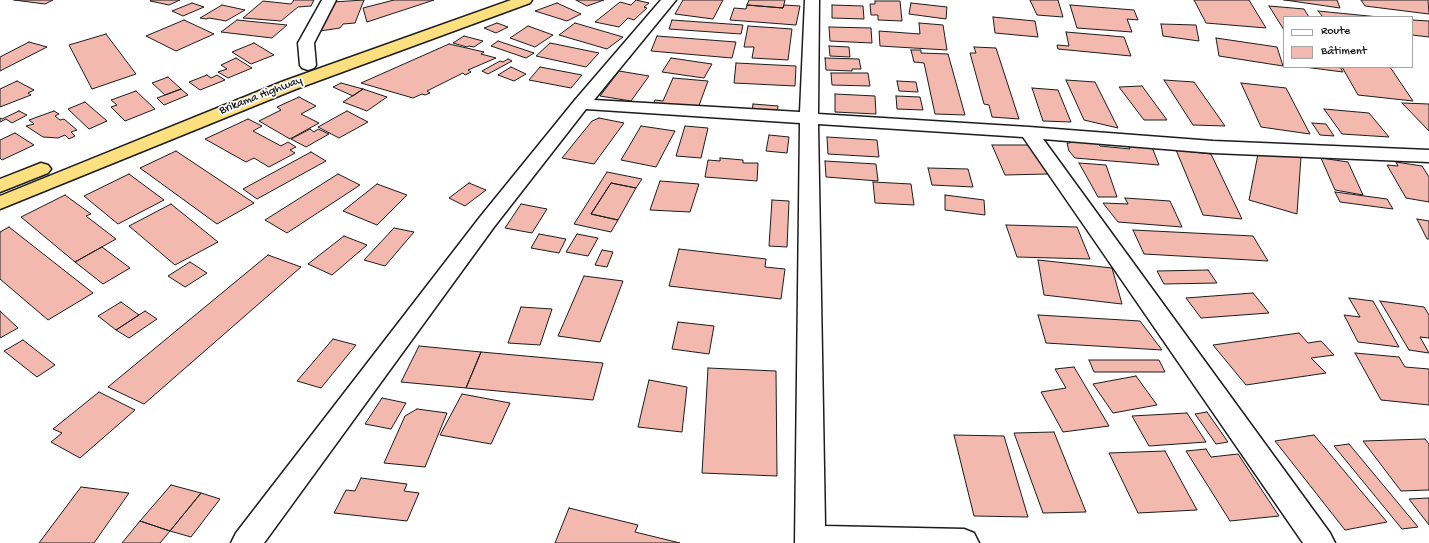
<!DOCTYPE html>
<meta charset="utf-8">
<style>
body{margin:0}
#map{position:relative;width:1429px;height:543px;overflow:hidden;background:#fff;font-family:"Gochi Hand",sans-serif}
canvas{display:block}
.legend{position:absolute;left:1283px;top:16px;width:130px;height:52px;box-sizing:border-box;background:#fff;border:1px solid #a4a4a4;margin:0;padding:5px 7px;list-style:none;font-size:12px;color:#1c1c1c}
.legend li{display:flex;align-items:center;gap:8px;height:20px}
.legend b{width:20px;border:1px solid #a4a4a4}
</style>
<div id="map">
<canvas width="1429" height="543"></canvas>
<ul class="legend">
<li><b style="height:5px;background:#fff"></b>Route</li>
<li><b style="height:11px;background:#f3b8ae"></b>Bâtiment</li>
</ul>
</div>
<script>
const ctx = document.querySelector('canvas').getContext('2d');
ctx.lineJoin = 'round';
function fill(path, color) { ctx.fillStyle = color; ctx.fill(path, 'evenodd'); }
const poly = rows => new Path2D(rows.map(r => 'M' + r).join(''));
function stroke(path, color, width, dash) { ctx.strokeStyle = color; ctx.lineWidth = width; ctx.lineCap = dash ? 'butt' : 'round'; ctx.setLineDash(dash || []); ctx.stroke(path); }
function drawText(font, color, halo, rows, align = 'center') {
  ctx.font = font + ' "Gochi Hand",sans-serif'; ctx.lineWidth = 3.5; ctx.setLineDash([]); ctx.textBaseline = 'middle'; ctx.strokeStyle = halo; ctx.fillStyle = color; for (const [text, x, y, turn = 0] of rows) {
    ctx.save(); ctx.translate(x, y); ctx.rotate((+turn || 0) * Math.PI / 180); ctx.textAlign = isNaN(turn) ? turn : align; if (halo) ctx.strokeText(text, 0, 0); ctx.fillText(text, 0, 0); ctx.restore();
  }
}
const building = poly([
 [14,0,53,0,45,4,14,0],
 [151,0,180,0,169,5,150,1,151,0],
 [294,0,314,0,311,6,298,7,281,21,243,18,263,1,291,4,294,0],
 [364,0,355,23,343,24,340,28,320,31,333,2,364,0],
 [394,0,434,0,367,22,363,8,394,0],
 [576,0,604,0,587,6,576,0],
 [636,0,649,3,644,7,647,8,634,20,628,18,619,27,595,22,620,2,631,5,636,0],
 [683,0,723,0,713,19,675,14,683,0],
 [749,0,785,0,783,8,747,5,749,0],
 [1030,0,1058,0,1063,17,1037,15,1030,0],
 [1194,0,1249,0,1266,28,1206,23,1194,0],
 [1284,0,1337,0,1340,8,1285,0,1284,0],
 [1361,0,1428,0,1429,14,1365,6,1361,0],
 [875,1,900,1,902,21,878,20,878,15,871,15,870,4,875,4,875,1],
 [192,3,204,7,183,16,172,11,192,3],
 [557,3,581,14,567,21,535,11,557,3],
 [911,3,947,7,946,19,909,14,911,3],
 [222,5,245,10,226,21,209,18,206,19,200,18,222,5],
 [747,5,783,8,784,5,800,6,796,25,730,20,734,8,746,9,747,5],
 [832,5,863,6,864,19,832,18,832,5],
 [1070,5,1134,10,1138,20,1127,19,1132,32,1077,28,1070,5],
 [1269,6,1304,9,1309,17,1284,17,1284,30,1269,6],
 [1318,11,1379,17,1323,17,1318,11],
 [993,17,1035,21,1038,37,995,33,993,17],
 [184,20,214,34,176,51,146,36,184,20],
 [237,20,287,25,272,38,221,32,237,20],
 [672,20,743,25,741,34,669,29,672,20],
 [1412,20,1429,21,1429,37,1412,35,1412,20],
 [497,23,508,27,496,33,484,28,497,23],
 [575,23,623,37,607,49,559,35,575,23],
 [919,23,943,25,947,50,880,46,879,31,920,34,919,23],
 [1161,24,1196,25,1199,41,1163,36,1161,24],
 [528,26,553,35,535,47,510,38,528,26],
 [748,26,792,29,788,60,752,58,754,47,744,47,748,26],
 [829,27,871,28,872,43,830,41,829,27],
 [1066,32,1124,37,1131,56,1058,49,1057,45,1069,46,1066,32],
 [106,34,136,74,92,89,69,45,106,34],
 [464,36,483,41,474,47,469,46,467,47,453,43,464,36],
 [657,36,736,42,732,58,651,51,657,36],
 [1216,38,1277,47,1283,66,1219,56,1216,38],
 [498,41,534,53,526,58,491,46,498,41],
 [29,42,47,47,0,71,0,57,29,42],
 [254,43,274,55,251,64,232,52,254,43],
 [550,43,599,53,586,67,536,56,550,43],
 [449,44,484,52,481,54,496,58,468,70,471,72,465,75,463,73,427,91,430,93,425,95,422,94,413,98,361,83,449,44],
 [829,46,849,47,850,57,830,56,829,46],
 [974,47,996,48,1019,119,992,117,989,105,984,104,970,53,976,53,974,47],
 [911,50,921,50,921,53,948,54,965,115,935,114,924,63,914,62,911,50],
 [236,58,252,68,228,78,218,72,227,69,221,65,236,58],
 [671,58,712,64,704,78,662,72,671,58],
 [825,58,859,59,861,69,852,69,852,71,826,70,825,58],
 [508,59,512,61,488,74,482,71,500,61,503,62,508,59],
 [736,63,796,66,795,86,734,83,736,63],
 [511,67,526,74,514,81,498,75,511,67],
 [540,67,582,75,571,88,529,80,540,67],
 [1304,67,1340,67,1343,72,1304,67],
 [1342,67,1390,67,1413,101,1358,95,1342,67],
 [619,71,649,76,631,101,600,96,619,71],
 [831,73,868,73,870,86,832,85,831,73],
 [207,75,211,78,217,75,225,80,200,90,189,82,207,75],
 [168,77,181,89,165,95,152,83,168,77],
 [673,78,708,81,697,111,652,106,655,100,663,101,673,78],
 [1066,80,1095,82,1118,128,1084,120,1066,80],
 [1164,80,1194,82,1225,126,1193,125,1164,80],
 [17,81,34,90,28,93,31,95,0,107,0,89,17,81],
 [897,81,916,82,918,92,899,91,897,81],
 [341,83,363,89,353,96,333,87,341,83],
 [1241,83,1286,88,1310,134,1261,127,1241,83],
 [1142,86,1167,120,1144,120,1119,87,1142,86],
 [1032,88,1058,90,1071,122,1043,121,1032,88],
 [181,89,188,95,164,105,157,98,181,89],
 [363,89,387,97,367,111,343,102,363,89],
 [136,91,155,109,125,121,111,107,117,105,111,100,136,91],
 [835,94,875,96,876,114,835,112,835,94],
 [896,96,920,97,923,110,897,109,896,96],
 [299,97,316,106,301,114,319,123,290,139,259,121,281,110,277,107,299,97],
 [85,102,107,121,89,129,68,109,85,102],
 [1402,103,1429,104,1429,131,1402,103],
 [753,104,778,106,777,115,752,113,753,104],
 [1324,109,1369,113,1389,137,1342,134,1324,109],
 [19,111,27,115,12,123,6,119,0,122,0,118,2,119,19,111],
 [54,111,59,114,55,116,60,120,64,119,77,130,71,132,75,136,69,139,65,135,58,138,43,137,26,126,34,124,29,120,54,111],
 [347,111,368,122,339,138,318,127,347,111],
 [599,118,624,123,594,164,562,158,592,121,599,118],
 [248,119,262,126,253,131,281,146,288,142,296,147,290,150,295,153,269,167,254,158,246,162,205,139,248,119],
 [1312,123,1326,124,1334,136,1320,135,1312,123],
 [641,126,675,131,656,167,621,160,641,126],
 [685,126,708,128,701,158,676,156,685,126],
 [310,129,314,132,318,129,329,134,306,147,291,139,310,129],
 [15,133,34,145,2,160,0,158,0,140,15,133],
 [769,135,789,137,787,153,766,151,769,135],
 [827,137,877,140,879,157,828,154,827,137],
 [1070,141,1098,143,1100,146,1130,149,1128,145,1152,147,1159,165,1075,158,1069,151,1067,143,1070,143,1070,141],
 [992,145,1033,145,1048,174,1005,175,992,145],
 [1176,150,1211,154,1242,219,1203,215,1176,150],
 [176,151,254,203,217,224,140,168,176,151],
 [311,152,326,161,257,199,243,189,311,152],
 [1258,154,1301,157,1297,214,1249,200,1258,154],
 [720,158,743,160,743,163,758,163,757,181,705,177,708,160,720,161,720,158],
 [1321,158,1348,162,1363,195,1335,190,1321,158],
 [825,161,876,164,878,181,826,177,825,161],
 [1396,162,1422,166,1429,177,1429,202,1406,198,1387,165,1398,166,1396,162],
 [1079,163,1106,165,1117,197,1098,197,1079,163],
 [928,168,968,169,973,187,932,185,928,168],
 [607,172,642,179,636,188,611,183,591,214,618,220,611,232,574,224,607,172],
 [129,174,164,200,118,224,84,196,129,174],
 [338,174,360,185,287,233,265,220,338,174],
 [660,181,699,184,690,212,650,210,660,181],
 [873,182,911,184,914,205,875,203,873,182],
 [469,183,486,190,465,206,449,198,469,183],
 [611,183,636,188,618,220,591,214,611,183],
 [377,184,407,195,377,225,343,211,377,184],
 [1335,192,1387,199,1393,209,1340,202,1335,192],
 [65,195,91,214,86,216,116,239,75,262,21,217,65,195],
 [945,195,984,200,985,215,945,210,945,195],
 [1125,198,1170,201,1182,227,1118,222,1103,203,1128,204,1125,198],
 [772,200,789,201,787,247,769,246,772,200],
 [171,204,218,242,175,265,129,226,171,204],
 [521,204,547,209,532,233,505,228,521,204],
 [1417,219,1429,221,1429,239,1427,239,1417,219],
 [1006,225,1077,227,1090,259,1017,257,1006,225],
 [9,227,93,293,48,320,0,279,0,232,9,227],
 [394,228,414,232,385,266,364,260,394,228],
 [1133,230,1253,236,1268,261,1144,254,1133,230],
 [539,234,566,239,559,253,531,248,539,234],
 [577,234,598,238,588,256,566,252,577,234],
 [344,236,367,245,332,275,308,264,344,236],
 [102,247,130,268,103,284,75,262,102,247],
 [679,249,766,259,765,267,785,269,781,299,669,286,679,249],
 [602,250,613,252,607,267,595,265,602,250],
 [268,255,301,267,144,404,108,387,268,255],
 [1038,260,1112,268,1122,304,1044,295,1038,260],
 [190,262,207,273,185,287,168,276,190,262],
 [1208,270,1217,283,1164,284,1157,271,1208,270],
 [584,276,623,281,600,342,558,336,584,276],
 [1253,293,1269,313,1201,318,1186,298,1253,293],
 [1349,298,1373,301,1399,347,1358,342,1344,315,1360,317,1349,298],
 [1380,301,1424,307,1429,315,1429,338,1420,337,1429,353,1409,350,1380,301],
 [121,302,139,315,116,330,98,316,121,302],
 [521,307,552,309,540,345,508,343,521,307],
 [0,311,18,328,0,338,0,311],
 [145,311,157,319,129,338,116,330,145,311],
 [1038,315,1140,321,1162,350,1046,343,1038,315],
 [678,322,714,326,709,354,672,349,678,322],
 [1299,333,1308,343,1321,341,1334,355,1311,358,1326,373,1246,385,1213,345,1299,333],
 [333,339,356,345,321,388,297,381,333,339],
 [23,340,55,365,37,377,4,351,23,340],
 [419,346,481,352,466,388,401,382,419,346],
 [481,352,603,363,593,400,466,388,481,352],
 [1355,353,1399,357,1405,367,1429,369,1429,405,1381,400,1355,353],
 [1089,360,1159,360,1165,372,1094,372,1089,360],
 [1074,367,1109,426,1063,432,1041,392,1066,388,1055,369,1074,367],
 [708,368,776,371,777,476,702,473,708,368],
 [1136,376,1157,405,1113,413,1093,384,1136,376],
 [649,380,687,387,682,432,638,427,649,380],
 [99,392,135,410,80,458,51,442,62,433,53,429,99,392],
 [462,394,510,403,491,444,440,435,462,394],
 [382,398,406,403,391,429,365,424,382,398],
 [417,409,447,413,425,467,384,463,405,416,417,409],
 [1207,412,1228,442,1216,444,1195,414,1207,412],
 [1187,413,1206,442,1149,446,1132,416,1187,413],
 [1054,432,1086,512,1043,513,1014,433,1054,432],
 [954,435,1004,436,1028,517,974,516,954,435],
 [1314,435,1387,522,1345,530,1275,441,1314,435],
 [1425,439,1429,444,1429,490,1401,491,1363,441,1425,439],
 [1349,444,1418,527,1402,529,1334,446,1349,444],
 [1206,449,1211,457,1238,454,1279,516,1230,521,1186,451,1206,449],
 [1165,451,1197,510,1138,513,1109,453,1165,451],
 [361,478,407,484,404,491,419,493,407,521,334,513,346,490,355,491,361,478],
 [171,485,201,493,170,531,140,521,171,485],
 [81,487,129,493,94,543,39,543,81,487],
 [201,493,220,499,191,537,170,531,201,493],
 [1429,498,1429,525,1409,499,1429,498],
 [569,508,638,525,635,532,680,543,555,543,569,508],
 [140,521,170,531,160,543,122,543,140,521]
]);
fill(building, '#f3b8ae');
stroke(building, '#1c1c1c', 1);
const minor = poly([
 [322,0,336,0,314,43,316,65,314,68,308,70,302,68,300,65,298,43,322,0],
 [661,0,676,0,594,100,800,112,805,0,819,0,818,114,1029,127,1213,141,1429,150,1429,162,1213,153,1043,139,1330,533,1335,543,1303,543,1023,137,818,124,825,526,964,529,974,533,979,543,795,543,800,123,586,109,494,227,264,543,231,543,236,533,480,217,575,100,661,0]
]);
const highway = poly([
 [511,0,532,0,530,3,296,89,0,209,0,196,284,81,511,0],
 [41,163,48,165,51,169,48,173,0,192,0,179,41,163]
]);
stroke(minor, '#1c1c1c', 3);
stroke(highway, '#1c1c1c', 3);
fill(minor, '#fff');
fill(highway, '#fce080');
drawText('12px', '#1c1c1c', '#fff', [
 ["Brikama Highway",261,96,-21]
]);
</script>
